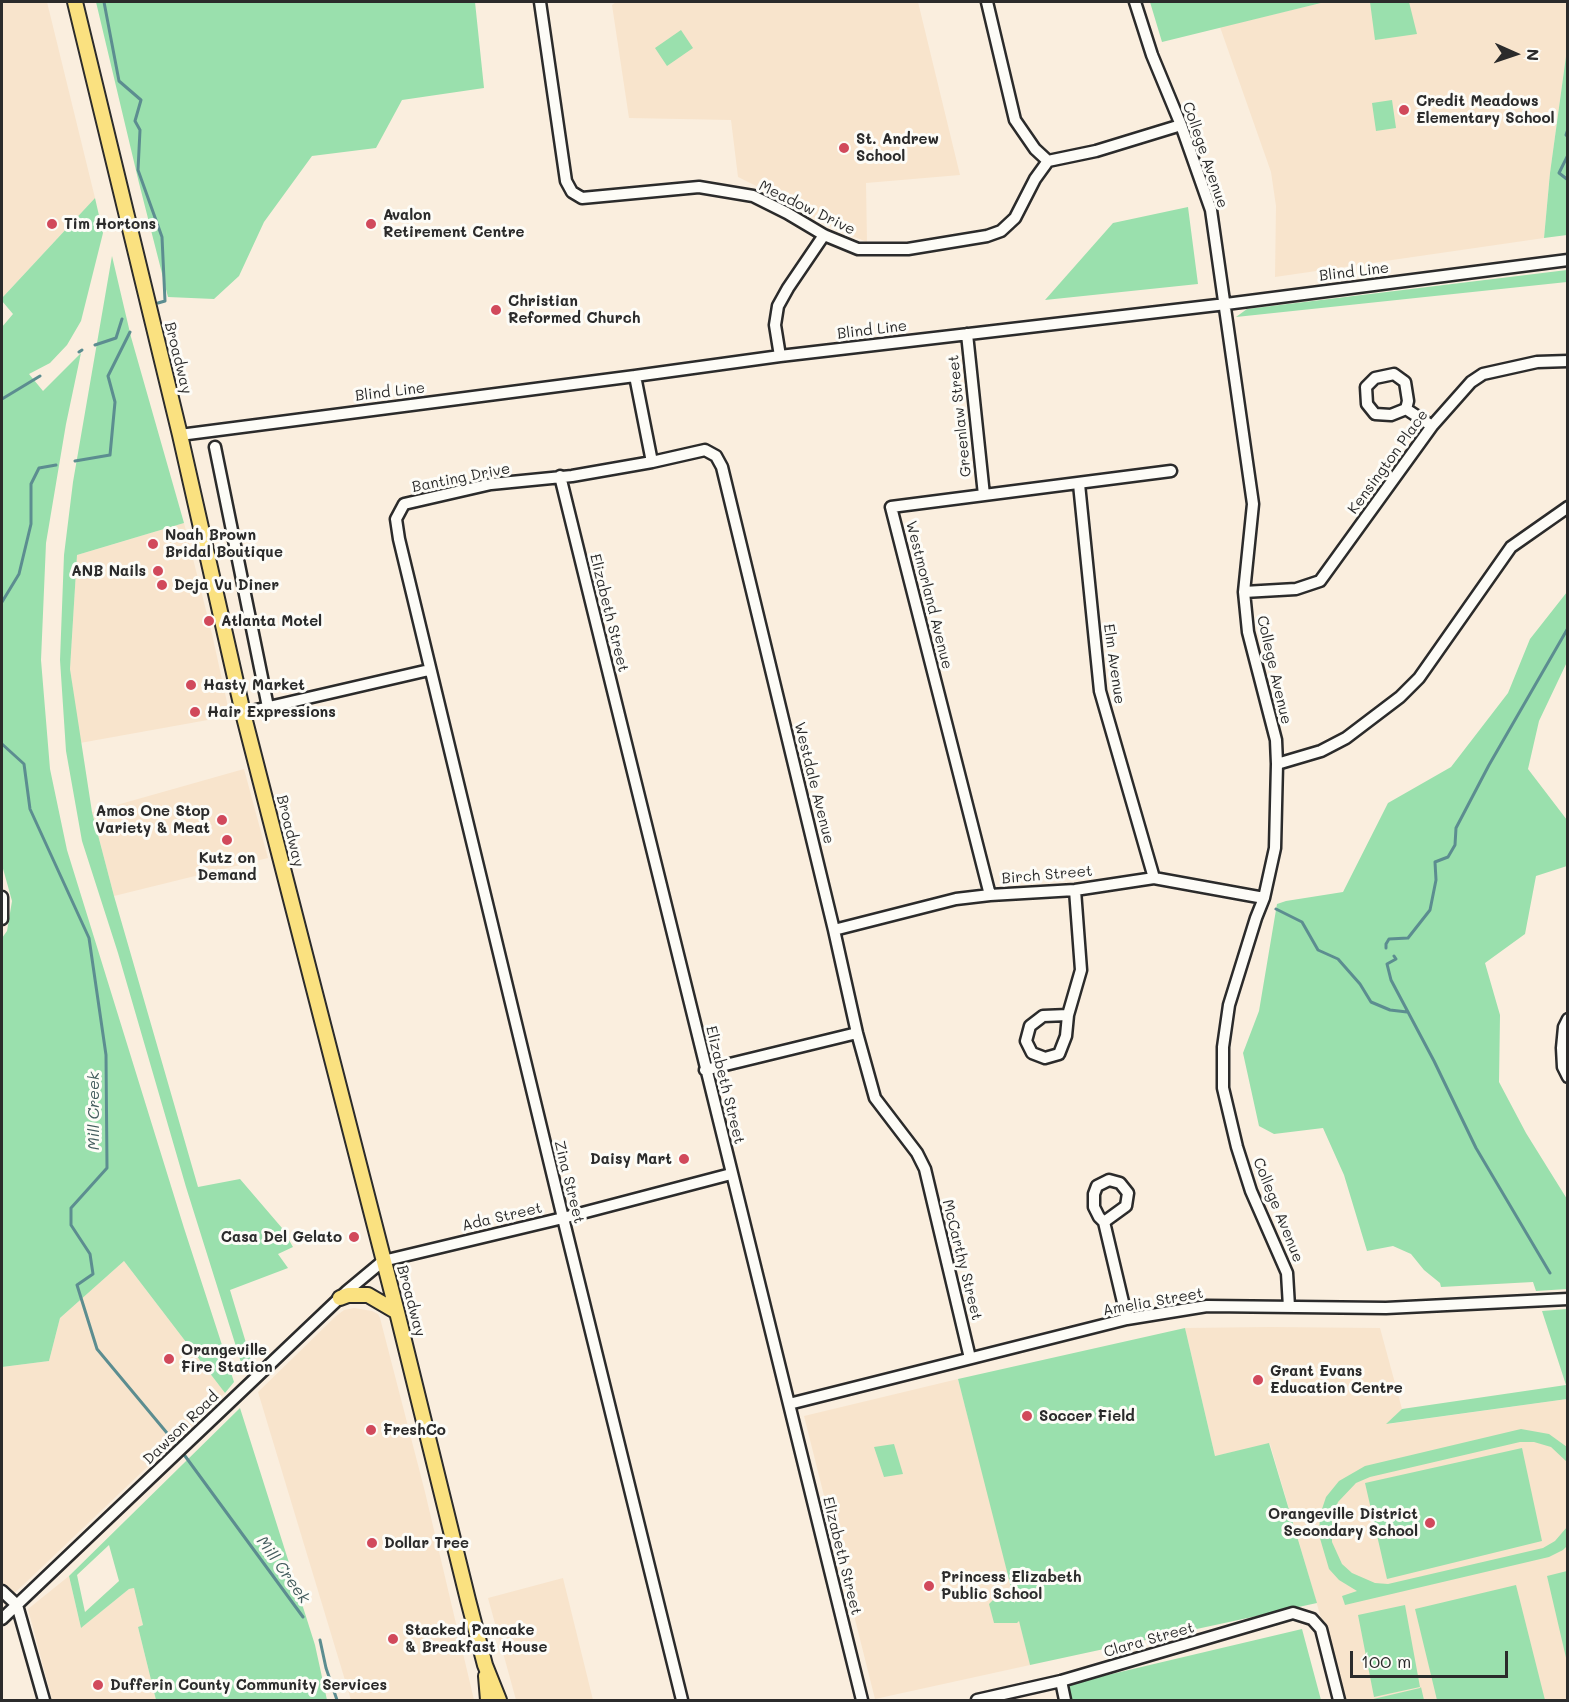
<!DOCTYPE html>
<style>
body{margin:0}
#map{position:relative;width:1569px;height:1702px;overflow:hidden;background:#faeede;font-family:Mali,sans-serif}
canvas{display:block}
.frame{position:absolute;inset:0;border:3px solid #2b2b2b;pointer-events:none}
.north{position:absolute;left:1485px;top:24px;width:60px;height:60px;-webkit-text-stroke:4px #fdfcf7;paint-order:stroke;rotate:93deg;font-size:16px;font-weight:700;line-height:24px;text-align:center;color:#2b2b2b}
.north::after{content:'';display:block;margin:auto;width:21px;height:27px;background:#2b2b2b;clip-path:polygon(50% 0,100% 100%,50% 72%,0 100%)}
.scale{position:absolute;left:1350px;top:1651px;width:158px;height:27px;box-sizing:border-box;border:3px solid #2b2b2b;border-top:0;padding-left:8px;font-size:18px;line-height:21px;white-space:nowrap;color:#2b2b2b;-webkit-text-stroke:4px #fdfcf7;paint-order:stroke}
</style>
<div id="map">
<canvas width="1569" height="1702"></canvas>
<div class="frame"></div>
<div class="north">N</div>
<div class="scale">100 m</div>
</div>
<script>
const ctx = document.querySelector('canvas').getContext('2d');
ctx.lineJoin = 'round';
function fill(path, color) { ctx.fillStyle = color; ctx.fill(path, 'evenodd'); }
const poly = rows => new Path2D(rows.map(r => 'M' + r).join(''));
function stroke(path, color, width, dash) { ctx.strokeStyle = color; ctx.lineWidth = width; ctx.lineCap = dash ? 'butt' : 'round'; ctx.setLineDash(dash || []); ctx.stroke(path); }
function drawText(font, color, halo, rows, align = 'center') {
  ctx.font = font + ' Mali,sans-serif'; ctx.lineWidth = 6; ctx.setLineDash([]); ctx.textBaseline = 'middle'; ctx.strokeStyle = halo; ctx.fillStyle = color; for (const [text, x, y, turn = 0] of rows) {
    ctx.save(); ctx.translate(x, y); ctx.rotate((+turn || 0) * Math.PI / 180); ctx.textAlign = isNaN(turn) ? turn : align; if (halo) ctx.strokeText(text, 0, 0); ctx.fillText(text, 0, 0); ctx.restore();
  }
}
fill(poly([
 [2,2,47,2,95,198,2,298],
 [616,2,918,2,960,175,866,183,867,242,835,229,786,201,738,177,731,120,629,118,612,5],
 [1325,2,1567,2,1567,49,1550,173,1544,238,1275,277,1276,206,1271,172,1220,27],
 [184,523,212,634,230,716,80,743,70,669,77,555],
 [244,769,268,858,114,896,92,812],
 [124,1261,225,1393,2,1605,2,1367,49,1361,60,1318],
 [354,1308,372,1311,378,1314,380,1318,425,1492,474,1700,351,1700,258,1392,336,1316,344,1310],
 [1270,1327,1380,1328,1402,1409,1388,1424,1567,1399,1567,1700,1345,1700,1270,1444,1215,1456,1185,1328],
 [958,1379,992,1508,1030,1665,875,1699,804,1416],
 [69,1576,81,1628,129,1589,134,1588,143,1625,138,1627,156,1700,52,1700,28,1609],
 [563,1578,593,1700,516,1700,488,1598]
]), '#f8e4cc');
fill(poly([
 [96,2,475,2,484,88,402,100,376,148,312,156,264,222,239,276,214,299,168,297,139,183],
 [1150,2,1325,2,1162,42],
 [1370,2,1409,2,1417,34,1375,40],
 [681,30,693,48,667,66,655,48],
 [1567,49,1567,235,1544,238,1550,173],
 [1392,100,1396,128,1376,131,1372,103],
 [95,198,103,233,81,321,67,345,50,363,29,374,43,391,81,353,66,424,46,543,41,660,50,769,67,850,184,1228,234,1382,225,1393,124,1261,60,1318,49,1361,2,1367,2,938,7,931,12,901,2,865,2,327,13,314,2,301,2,298],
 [1188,207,1198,284,1045,300,1113,223],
 [112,256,131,337,184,523,77,555,70,669,92,812,114,896,198,1187,240,1179,282,1228,293,1247,278,1254,288,1268,230,1290,253,1366,244,1372,186,1187,118,953,82,841,66,751,60,660,64,555,73,482],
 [1567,270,1567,282,1236,317,1247,309],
 [1567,592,1567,662,1539,721,1528,769,1567,820,1567,866,1536,876,1525,934,1485,963,1500,1015,1499,1082,1526,1133,1567,1199,1567,1289,1536,1291,1533,1282,1441,1287,1440,1283,1424,1270,1411,1254,1393,1246,1367,1251,1344,1175,1323,1128,1274,1134,1259,1126,1243,1053,1259,1011,1277,904,1286,901,1343,892,1388,803,1451,767,1508,693,1530,639],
 [1567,1309,1567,1399,1386,1424,1402,1409,1566,1385,1542,1311],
 [1185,1328,1215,1456,1269,1443,1317,1603,1030,1665,1019,1621,1017,1623,994,1623,989,1604,996,1597,997,1600,1010,1598,1015,1603,958,1379],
 [240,1408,315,1645,327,1700,156,1700,138,1627,143,1625,134,1588,129,1589,81,1628,69,1576],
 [109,1545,119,1581,85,1612,77,1575],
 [1521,1429,1549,1434,1567,1447,1567,1462,1551,1447,1534,1442,1520,1442,1370,1477,1356,1483,1338,1502,1332,1518,1332,1542,1342,1564,1352,1573,1375,1583,1388,1584,1543,1548,1555,1541,1567,1527,1567,1546,1563,1550,1549,1557,1345,1605,1342,1596,1357,1591,1339,1580,1329,1569,1319,1535,1320,1515,1326,1497,1339,1481,1365,1466],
 [894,1444,903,1474,884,1477,874,1447],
 [1522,1448,1542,1541,1387,1579,1365,1483],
 [1567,1571,1568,1571,1567,1662,1547,1576],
 [1516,1585,1545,1700,1437,1700,1415,1609],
 [1405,1605,1420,1687,1374,1697,1358,1615],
 [1302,1629,1321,1700,1064,1700,1061,1686],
 [1421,1687,1424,1700,1369,1700,1420,1688]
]), '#9ae0ad');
stroke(poly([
 [104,2,119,81,141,100,135,121,140,130,138,170,162,237,165,301,158,303],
 [1568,129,1566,135,1568,137],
 [1568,155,1559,173,1568,180],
 [95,345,116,338,122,319],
 [79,352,82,350],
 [2,399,40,376],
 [75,461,110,455,115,402,108,376,130,332],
 [2,602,19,574,31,524,31,484,39,468,56,465],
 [2,744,24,764,30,809,89,938,106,1055,107,1168,71,1208,71,1225,90,1254,93,1274,77,1285,97,1349,177,1445,303,1617],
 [1276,909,1302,922,1318,950,1338,959,1360,984,1371,1002,1390,1010,1407,1012],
 [1386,948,1386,944,1389,939,1408,938,1430,910,1436,880,1435,862,1448,857,1455,845,1456,828,1489,765,1568,628],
 [1394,956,1396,959,1387,964,1391,980,1434,1061,1476,1148,1550,1273],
 [320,1640,326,1668,337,1700]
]), '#5c8d90', 3);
const minor = poly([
 [540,2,566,181,572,192,582,198,699,187,753,196,787,213,824,235,858,249,908,249,987,236,1001,231,1015,218,1035,179,1048,161,1096,151,1181,125],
 [987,2,1015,120,1035,149,1048,161],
 [1135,2,1152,55,1181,125,1211,210,1253,504,1244,592,1248,632,1276,740,1277,764,1275,848,1264,898,1256,918,1229,1005,1223,1047,1223,1088,1237,1147,1251,1191,1287,1273,1289,1307],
 [967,334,984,495],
 [780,356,775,325,778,306,788,288,824,235],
 [635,376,652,462],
 [1406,409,1408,401,1405,382,1394,374,1375,378,1366,387,1367,404,1375,414,1391,415,1406,409,1432,426],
 [180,435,635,376,780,356,1226,304,1568,260],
 [215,447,268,707],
 [560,476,862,1700],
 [1079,484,1100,691,1154,878],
 [1244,592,1296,589,1320,581,1432,426,1471,382,1483,374,1537,362,1568,361],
 [243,713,429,670],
 [1277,764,1321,751,1346,738,1400,697,1419,678,1511,547,1568,507],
 [990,895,891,507,1171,471],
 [2,897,2,919],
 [834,930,956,899,990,895,1075,890,1154,878,1264,898],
 [1068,1015,1043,1016,1030,1026,1026,1041,1032,1053,1045,1058,1059,1054,1066,1036,1068,1015,1081,970,1075,890],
 [1568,1019,1564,1027,1562,1048,1563,1067,1568,1077],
 [705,1070,857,1033],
 [1104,1222,1126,1206,1128,1193,1120,1183,1109,1180,1097,1186,1094,1194,1094,1207,1099,1217,1104,1222,1127,1319],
 [789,1404,1127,1319,1207,1306,1386,1308,1568,1299],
 [2,1591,17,1605],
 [17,1605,44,1700],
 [2,1619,347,1291,383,1261,563,1218,731,1174],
 [1061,1681,1065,1700],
 [682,1700,563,1218,399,539,396,519,404,504,491,484,572,476,652,462,705,450,716,456,722,467,834,930,857,1033,875,1098,917,1153,925,1169,970,1358],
 [977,1700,1061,1681,1293,1613,1312,1619,1321,1629,1339,1700]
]);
const major = poly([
 [75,2,180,435,243,713,397,1312,468,1600,485,1665,499,1700],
 [340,1298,348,1295,368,1295,397,1312],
 [486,1676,488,1700]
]);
stroke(minor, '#2b2b2b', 15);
stroke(major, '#2b2b2b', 18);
stroke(minor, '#fdfcf7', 10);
stroke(major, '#fae180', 14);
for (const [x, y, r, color] of [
 [1404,110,6,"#d1495b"],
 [844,148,6,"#d1495b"],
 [52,224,6,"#d1495b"],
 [371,224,6,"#d1495b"],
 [496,310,6,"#d1495b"],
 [153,544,6,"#d1495b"],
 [158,571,6,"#d1495b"],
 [162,585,6,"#d1495b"],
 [209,621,6,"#d1495b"],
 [191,685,6,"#d1495b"],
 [195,712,6,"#d1495b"],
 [222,820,6,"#d1495b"],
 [227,840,6,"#d1495b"],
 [684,1159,6,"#d1495b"],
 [354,1237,6,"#d1495b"],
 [169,1359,6,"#d1495b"],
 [1258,1380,6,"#d1495b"],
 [1027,1416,6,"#d1495b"],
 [371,1430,6,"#d1495b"],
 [1430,1523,6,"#d1495b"],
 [372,1543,6,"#d1495b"],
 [929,1586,6,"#d1495b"],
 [393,1639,6,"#d1495b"],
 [98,1685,6,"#d1495b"]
]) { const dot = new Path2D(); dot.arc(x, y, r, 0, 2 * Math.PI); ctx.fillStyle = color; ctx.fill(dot); stroke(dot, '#fdfcf7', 2); }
drawText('bold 15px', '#2b2b2b', '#fdfcf7', [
 ["Credit Meadows",1416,101],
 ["Elementary School",1416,118],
 ["St. Andrew",856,139],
 ["School",856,156],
 ["Avalon",383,215],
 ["Retirement Centre",383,232],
 ["Tim Hortons",64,224],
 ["Christian",508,301],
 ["Reformed Church",508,318],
 ["Noah Brown",165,535],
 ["Bridal Boutique",165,552],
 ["ANB Nails",146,571,"right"],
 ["Deja Vu Diner",174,585],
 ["Atlanta Motel",221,621],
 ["Hasty Market",203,685],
 ["Hair Expressions",207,712],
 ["Amos One Stop",210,811,"right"],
 ["Variety & Meat",210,828,"right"],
 ["Kutz on",227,858,"center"],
 ["Demand",227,875,"center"],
 ["Daisy Mart",672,1159,"right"],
 ["Casa Del Gelato",342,1237,"right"],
 ["Orangeville",181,1350],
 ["Fire Station",181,1367],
 ["Grant Evans",1270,1371],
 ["Education Centre",1270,1388],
 ["Soccer Field",1039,1416],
 ["FreshCo",383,1430],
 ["Orangeville District",1418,1514,"right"],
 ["Secondary School",1418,1531,"right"],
 ["Dollar Tree",384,1543],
 ["Princess Elizabeth",941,1577],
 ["Public School",941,1594],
 ["Stacked Pancake",405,1630],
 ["& Breakfast House",405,1647],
 ["Dufferin County Community Services",110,1685]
], 'left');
drawText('15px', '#2b2b2b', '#fdfcf7', [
 ["College Avenue",1205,155,71],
 ["Meadow Drive",807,208,26],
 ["Blind Line",1354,272,-7],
 ["Blind Line",872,330,-7],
 ["Broadway",178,358,76],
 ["Blind Line",390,392,-7],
 ["Greenlaw Street",960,416,-96],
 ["Kensington Place",1388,462,-54],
 ["Banting Drive",461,478,-11],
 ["Westmorland Avenue",929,595,76],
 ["Elizabeth Street",609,613,76],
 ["Elm Avenue",1114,664,82],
 ["College Avenue",1274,670,77],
 ["Westdale Avenue",814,783,76],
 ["Broadway",290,831,76],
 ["Birch Street",1047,875,-5],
 ["Elizabeth Street",725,1085,76],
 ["Zina Street",569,1182,76],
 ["College Avenue",1278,1210,68],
 ["Ada Street",502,1217,-13],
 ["McCarthy Street",962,1260,76],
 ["Broadway",411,1301,75],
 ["Amelia Street",1153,1302,-10],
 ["Dawson Road",181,1428,-44],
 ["Elizabeth Street",842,1556,76],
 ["Clara Street",1149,1640,-16]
]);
drawText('italic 16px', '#435c5d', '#fdfcf7', [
 ["Mill Creek",94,1111,-90],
 ["Mill Creek",283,1570,54]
]);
</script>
